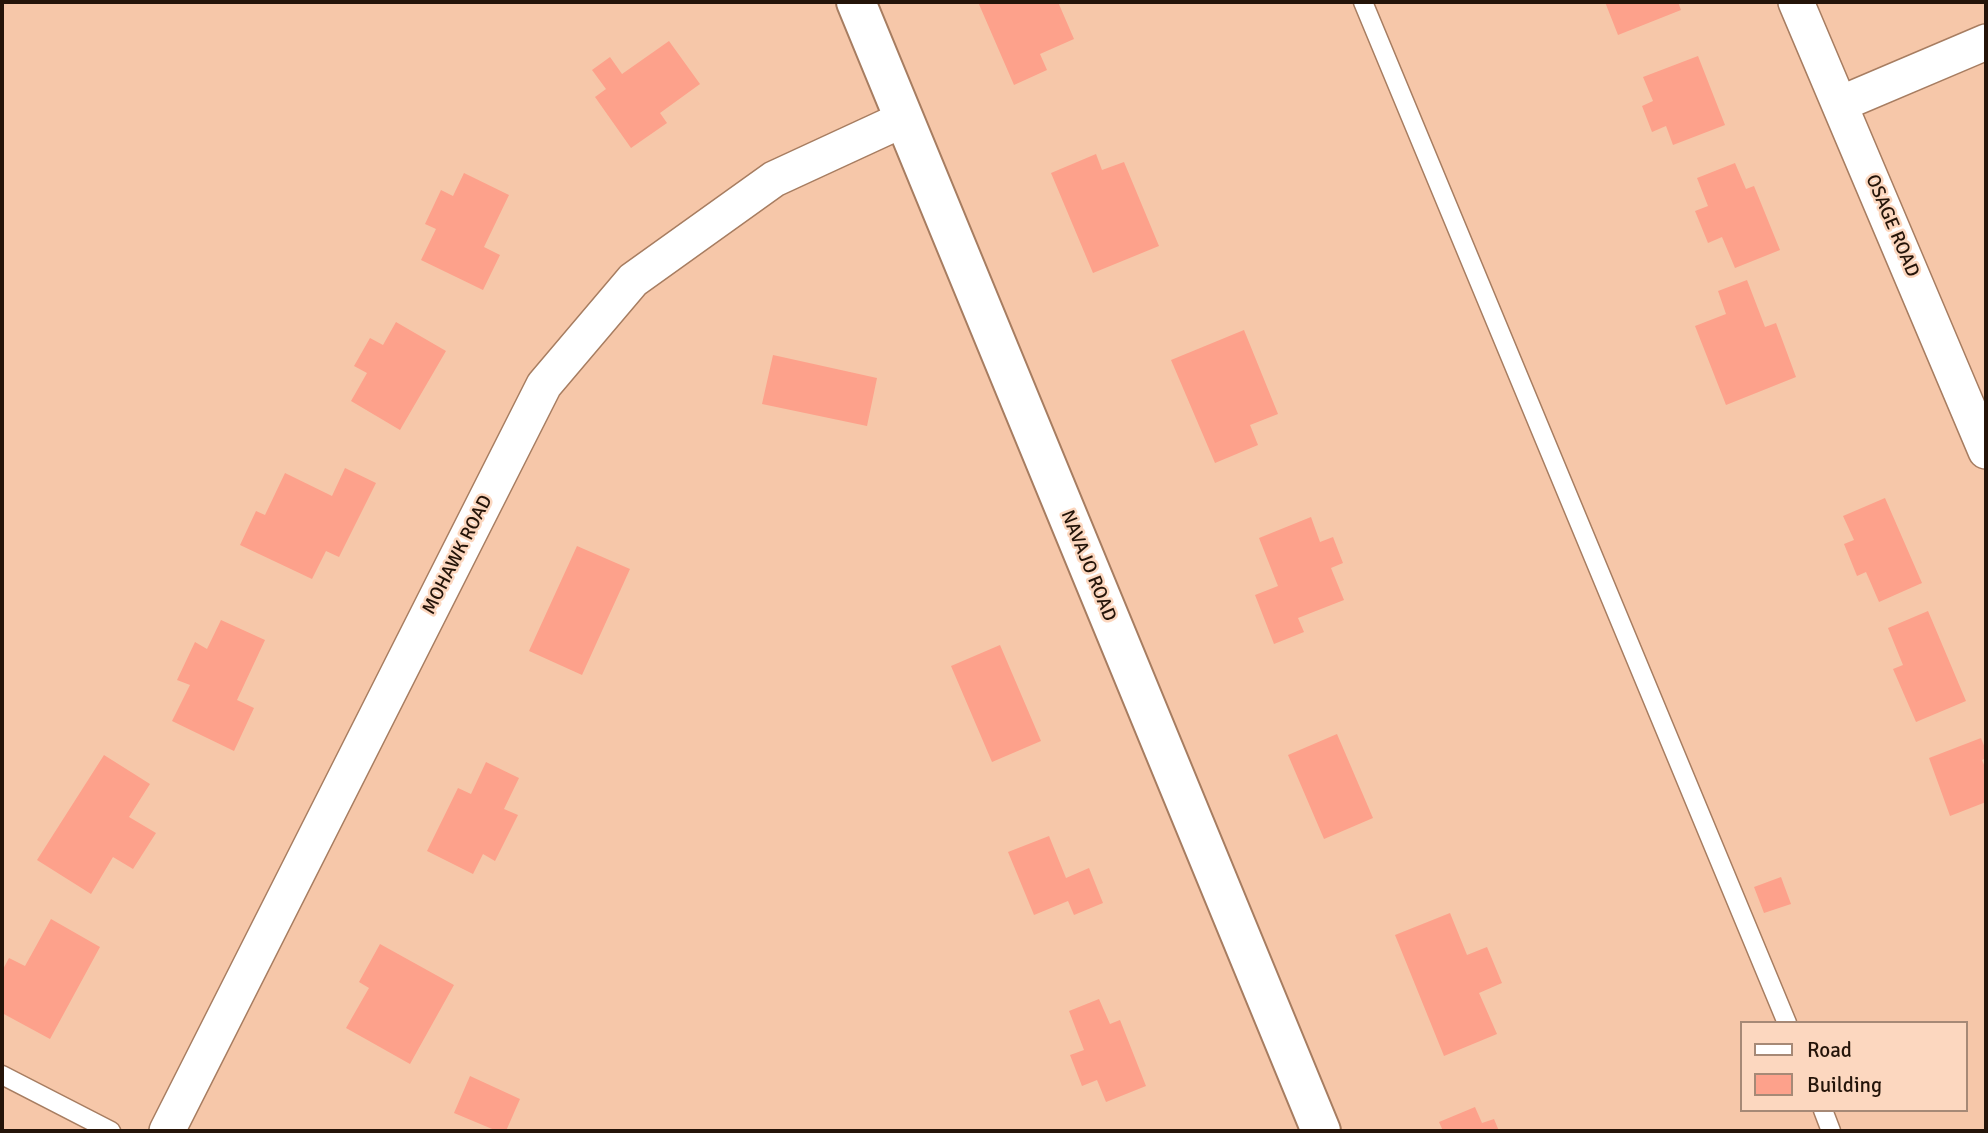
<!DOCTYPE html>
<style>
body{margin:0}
#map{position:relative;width:1988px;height:1133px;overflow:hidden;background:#f6c7a9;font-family:Signika,sans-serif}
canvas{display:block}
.frame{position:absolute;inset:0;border:4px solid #241409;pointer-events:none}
.legend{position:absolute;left:1740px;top:1021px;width:228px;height:91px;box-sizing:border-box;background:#fcd7bf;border:2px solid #a68976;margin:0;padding:9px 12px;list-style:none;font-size:21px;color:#241409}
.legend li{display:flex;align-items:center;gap:14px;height:35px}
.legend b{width:35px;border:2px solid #a68976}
</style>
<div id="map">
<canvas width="1988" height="1133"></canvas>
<div class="frame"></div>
<ul class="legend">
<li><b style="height:9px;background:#fff"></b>Road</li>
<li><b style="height:19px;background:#fda18b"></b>Building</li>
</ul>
</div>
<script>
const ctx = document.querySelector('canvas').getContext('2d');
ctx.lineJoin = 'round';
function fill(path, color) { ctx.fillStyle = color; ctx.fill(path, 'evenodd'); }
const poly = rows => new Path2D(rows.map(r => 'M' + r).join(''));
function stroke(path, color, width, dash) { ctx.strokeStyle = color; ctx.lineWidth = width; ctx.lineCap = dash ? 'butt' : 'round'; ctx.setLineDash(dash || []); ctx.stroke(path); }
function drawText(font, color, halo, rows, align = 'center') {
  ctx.font = font + ' Signika,sans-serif'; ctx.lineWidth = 5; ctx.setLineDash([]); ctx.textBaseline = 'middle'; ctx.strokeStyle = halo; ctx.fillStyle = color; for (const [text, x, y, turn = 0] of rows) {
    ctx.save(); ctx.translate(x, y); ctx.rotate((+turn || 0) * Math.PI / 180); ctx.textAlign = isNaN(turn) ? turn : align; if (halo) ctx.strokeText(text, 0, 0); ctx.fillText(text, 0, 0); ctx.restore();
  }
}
fill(poly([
 [978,2,1058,2,1074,39,1040,54,1047,70,1014,85],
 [1605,2,1678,2,1681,10,1618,35],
 [669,41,700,84,660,113,667,123,631,148,595,97,606,89,592,70,610,57,622,74],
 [1698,56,1725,125,1673,145,1666,126,1652,132,1642,106,1653,101,1643,77],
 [1096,154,1102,170,1124,162,1159,246,1093,273,1051,173],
 [1735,163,1746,189,1754,186,1780,250,1735,268,1722,237,1708,243,1695,211,1708,206,1697,178],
 [464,173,509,195,484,247,500,255,483,290,421,260,436,229,425,224,441,190,453,196],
 [1747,280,1765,327,1776,323,1796,377,1726,405,1695,326,1726,314,1718,291],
 [396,322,446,351,400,430,351,401,367,373,354,366,370,338,383,345],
 [1244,330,1278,414,1250,425,1258,445,1215,463,1171,360],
 [773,355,877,378,867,426,762,404],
 [345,468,376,483,339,557,326,551,312,579,240,545,256,511,265,515,285,473,332,496],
 [1885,498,1922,583,1879,602,1866,572,1857,576,1844,544,1854,540,1843,516],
 [1311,517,1320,542,1333,537,1343,563,1331,568,1344,600,1298,618,1304,632,1274,644,1255,595,1278,586,1259,538],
 [577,546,630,569,582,675,529,651],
 [1928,611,1966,701,1916,722,1893,669,1903,665,1888,628],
 [221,620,265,640,237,700,254,708,234,751,172,721,190,685,177,680,195,642,207,649],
 [1000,645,1041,741,992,762,951,666],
 [1337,734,1373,818,1324,839,1288,755],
 [1981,738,1986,751,1986,758,1982,760,1986,770,1986,802,1950,816,1929,758],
 [104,755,150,784,129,817,156,833,133,869,113,857,91,894,37,860],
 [486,762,519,778,504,809,518,815,495,861,483,854,473,874,427,851,458,788,471,794],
 [1049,836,1066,878,1089,868,1103,903,1074,915,1068,901,1034,915,1008,852],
 [1781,877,1791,904,1764,913,1754,887],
 [1450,913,1467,955,1487,947,1502,983,1479,993,1497,1034,1444,1056,1395,935],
 [51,919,100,947,50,1039,2,1013,2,971,9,958,25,966],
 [380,944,454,985,410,1064,346,1028,369,988,359,982],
 [1099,999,1110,1024,1120,1020,1146,1086,1106,1102,1097,1080,1082,1086,1070,1055,1084,1050,1069,1011],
 [470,1076,520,1099,506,1131,497,1131,454,1113],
 [1475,1107,1482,1123,1494,1119,1499,1131,1443,1131,1439,1122]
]), '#fda18b');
const lane = poly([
 [1363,2,1787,1023],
 [2,1075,111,1131],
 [1823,1110,1831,1131]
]);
const street = poly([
 [1796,2,1986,451],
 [1840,104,1986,42],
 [167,1131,544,385,633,280,774,179,904,119]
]);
const secondary = poly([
 [856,2,1321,1131]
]);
stroke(lane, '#a77d61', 21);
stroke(street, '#a77d61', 38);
stroke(secondary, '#a77d61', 42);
stroke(lane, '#fff', 18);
stroke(street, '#fff', 35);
stroke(secondary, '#fff', 38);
drawText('19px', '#241409', '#fcd7bf', [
 ["OSAGE ROAD",1892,226,67],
 ["MOHAWK ROAD",458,555,-63],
 ["NAVAJO ROAD",1088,566,68]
]);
</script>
